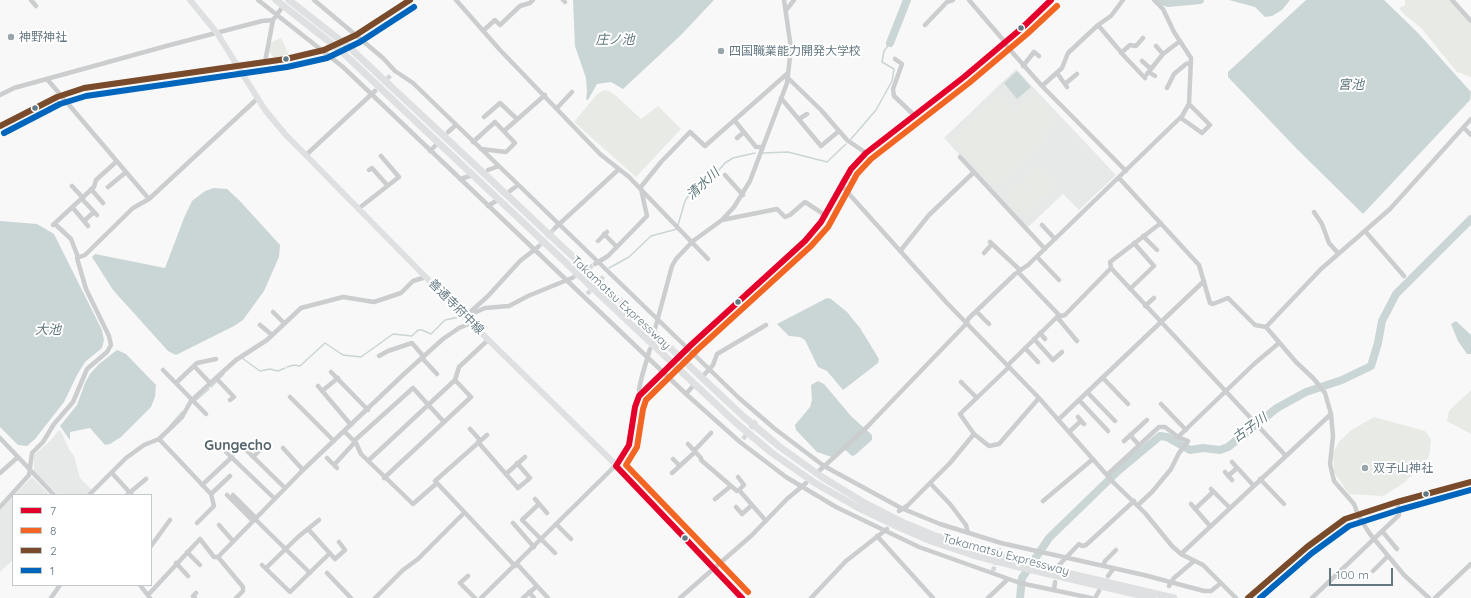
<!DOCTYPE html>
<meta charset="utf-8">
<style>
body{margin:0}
#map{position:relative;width:1471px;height:598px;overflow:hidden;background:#f8f8f8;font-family:Quicksand,sans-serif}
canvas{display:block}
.legend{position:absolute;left:12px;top:494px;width:140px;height:92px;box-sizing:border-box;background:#fff;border:1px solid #c1c9cd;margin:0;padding:5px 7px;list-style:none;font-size:12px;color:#647882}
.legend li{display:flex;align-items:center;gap:8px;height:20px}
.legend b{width:20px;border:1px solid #c1c9cd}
.scale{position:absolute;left:1329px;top:568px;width:64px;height:18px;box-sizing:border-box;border:2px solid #647882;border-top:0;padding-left:5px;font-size:12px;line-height:14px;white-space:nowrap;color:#647882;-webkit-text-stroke:3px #fff;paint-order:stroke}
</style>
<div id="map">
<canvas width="1471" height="598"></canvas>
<ul class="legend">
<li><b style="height:5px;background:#e4002b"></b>7</li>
<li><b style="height:5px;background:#f26522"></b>8</li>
<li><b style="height:5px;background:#7a4b2a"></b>2</li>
<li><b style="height:5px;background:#0065bd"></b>1</li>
</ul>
<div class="scale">100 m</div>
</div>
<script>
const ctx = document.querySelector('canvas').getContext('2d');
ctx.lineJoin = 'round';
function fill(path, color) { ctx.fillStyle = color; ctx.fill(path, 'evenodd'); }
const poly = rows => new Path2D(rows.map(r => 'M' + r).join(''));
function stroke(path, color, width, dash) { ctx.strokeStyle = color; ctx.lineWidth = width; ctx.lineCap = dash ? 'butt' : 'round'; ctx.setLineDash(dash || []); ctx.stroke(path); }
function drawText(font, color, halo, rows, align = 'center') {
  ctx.font = font + ' Quicksand,"Noto Sans JP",sans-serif'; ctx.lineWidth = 4; ctx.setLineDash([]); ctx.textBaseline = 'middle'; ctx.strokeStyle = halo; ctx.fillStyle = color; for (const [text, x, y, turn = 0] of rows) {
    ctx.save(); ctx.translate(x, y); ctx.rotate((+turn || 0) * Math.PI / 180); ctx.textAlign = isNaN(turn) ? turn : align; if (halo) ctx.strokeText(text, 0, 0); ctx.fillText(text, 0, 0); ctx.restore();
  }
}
fill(poly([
 [1016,69,1116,175,1079,210,1063,194,1027,228,944,138],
 [59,430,61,431,69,449,74,456,80,478,92,490,87,495,58,495,34,471,34,455,50,441],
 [32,477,50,495,14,495],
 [13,496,13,560,0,572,0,510]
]), '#e7e9e8');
fill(poly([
 [1405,0,1451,0,1461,11,1471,24,1471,77,1457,72,1422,29,1404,14,1399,8,1405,5],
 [281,38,289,55,274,58,269,51,270,43],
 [604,90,609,91,615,95,641,119,658,106,681,129,636,177,574,122,597,94],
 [1000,93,1045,142,995,187,951,139],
 [1036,94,1059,121,1041,136,1018,110],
 [1039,166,1056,184,1039,200,1022,181],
 [1021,182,1038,201,1022,215,1005,196],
 [1471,390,1471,434,1447,421,1449,411],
 [1374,417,1425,431,1431,439,1429,457,1404,483,1383,496,1349,494,1334,472,1333,453,1339,442,1350,431]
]), '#e8eae5');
fill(poly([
 [573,0,714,0,681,35,623,89,611,82,597,84,588,100,586,99,587,92,586,78,575,46],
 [1229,0,1290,0,1282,10,1272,16,1265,17,1255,7],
 [1306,0,1384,0,1418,33,1471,92,1470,100,1363,214,1295,147,1228,77,1228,72],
 [1017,71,1031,87,1017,99,1004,83],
 [214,188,227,189,239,200,280,245,279,257,264,291,243,320,234,326,176,355,168,351,113,290,92,257,95,254,165,268,184,218,192,201,205,191],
 [0,221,37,224,54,234,102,330,104,340,102,348,85,362,77,375,64,402,35,439,27,446,18,445,0,427],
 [827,298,831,299,847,312,860,328,879,359,878,363,843,390,827,371,818,367,805,340,800,337,789,336,777,324],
 [1456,321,1471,335,1471,354,1467,354,1458,341,1451,324],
 [117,350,126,354,156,385,155,397,151,407,121,437,110,444,105,445,90,428,70,432,70,440,60,426,77,405,85,383,90,374,99,364],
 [818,381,824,384,851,416,872,435,872,440,855,455,852,456,842,447,832,457,817,452,796,430,795,425,810,407,812,400,811,385]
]), '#cad5d6');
stroke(poly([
 [851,139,876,110,892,81,894,69,882,62,884,51,890,43],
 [763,153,788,152,827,162,846,144],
 [678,225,685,201,690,193,708,183,725,163,733,158,755,153],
 [609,268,629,257,651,236,677,229],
 [242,358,260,371,270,369,278,371,285,368],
 [287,367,294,365,300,366,325,343,343,355,361,357,393,334,412,336,418,330,422,330,431,334,445,320,459,317],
 [220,378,224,374],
 [211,387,216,382],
 [195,401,209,389],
 [170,426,182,412]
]), '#cad5d6', 1.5);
stroke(poly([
 [1160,0,1168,3,1200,0],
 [890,43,907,0],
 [1020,598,1022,578,1049,538,1118,471,1160,436,1167,437,1190,450,1203,448,1220,450,1228,447,1277,408,1306,392,1342,380,1371,366,1378,343,1382,321,1396,294,1471,219]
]), '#cad5d6', 8);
stroke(poly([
 [378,88,392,74],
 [538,247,555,228],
 [572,278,595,264],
 [587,294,605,275],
 [743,439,756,421],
 [993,571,1000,548]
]), '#d3d8da', 4.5, [4.5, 2]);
stroke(poly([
 [31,0,36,6],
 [258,0,343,67,686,394,740,442,786,477,836,507,919,547,1020,583,1091,598],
 [314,0,383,58,395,71,413,83,739,398,775,429,824,466,901,508,940,524,1001,543,1144,575,1204,591,1211,591,1221,583],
 [456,0,500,50,600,154,629,177,708,259],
 [563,0,565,2],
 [969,0,1005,42],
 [1452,0,1471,21],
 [787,9,794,0],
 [925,25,947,2,953,0],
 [1098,25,1126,58,1145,78],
 [484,30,495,20,500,25,520,6,530,3,533,0],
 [1004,43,1042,86,1126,171],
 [1156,46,1163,54],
 [1121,53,1130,45,1136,46,1143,38],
 [895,59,902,64,893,89,894,96,915,116],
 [1142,61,1151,69],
 [265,62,273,20,281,9],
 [1023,66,1034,52,1039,56],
 [1149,72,1155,76],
 [1057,73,1067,87],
 [1147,74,1163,54,1180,41],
 [788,78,821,110,847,140,866,153],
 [47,79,149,199],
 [1065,84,1077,74],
 [1042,86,1062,68,1068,53,1098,25,1111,16,1123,0],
 [1167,88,1174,74,1186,64,1191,63],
 [0,95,14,88,170,45,262,21,273,20],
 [781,98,821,146,839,131],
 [557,108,572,92],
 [484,117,500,103,517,119],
 [1181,118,1202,133,1210,125,1189,104],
 [799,119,807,114],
 [735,121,756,147,763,147],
 [1464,128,1471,135],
 [504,131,545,95],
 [448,132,456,125],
 [737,138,744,132],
 [473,142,495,122,515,143,506,152,481,149],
 [430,151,437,144],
 [306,155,375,91],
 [960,157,1045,249],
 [369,170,372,168,387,185],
 [488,170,499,166],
 [725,175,743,195],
 [1119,178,1199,265,1210,303,1213,304,1228,298,1255,325,1266,327,1296,362,1314,379,1325,393,1331,414,1333,436,1330,464,1334,481,1354,504,1359,517,1370,534,1404,575,1429,598],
 [460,179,470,176],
 [841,185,946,302,1039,398,1113,482,1145,513,1172,546,1181,554,1203,565,1236,598],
 [72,186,83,198],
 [108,187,125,173],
 [640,188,661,162,690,132,705,146,788,73],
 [91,189,103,203],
 [510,191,518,185],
 [82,199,97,215],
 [488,206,496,201],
 [73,208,88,226],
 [358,209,399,177,381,156],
 [1314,212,1322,224,1329,243,1338,253],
 [722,220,777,209,785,217,790,215,805,202,825,215],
 [84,221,94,212],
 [1161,223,1110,262,1111,268,1286,456],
 [55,224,71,239,78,257],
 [53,225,94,187,96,180,116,162],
 [1042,225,1055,239],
 [555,228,619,169],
 [1365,231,1404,276],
 [604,234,617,247],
 [1143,236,1157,250],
 [598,241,607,232],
 [990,242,1020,270],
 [901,250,929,215,974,172],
 [984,253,992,244],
 [1037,257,1059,280],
 [595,264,608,256,647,216,641,189],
 [1018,272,1060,316],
 [1130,289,1154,266,1134,243],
 [1145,306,1154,298],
 [976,311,989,324],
 [273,312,284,323],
 [468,314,488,296,520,261,538,247],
 [465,317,485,308,509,306,528,296,572,278],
 [1057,317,1077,341],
 [260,325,272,335],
 [1266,327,1321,269,1390,209,1471,119],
 [655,329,672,266,676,259,693,241,722,220,734,207,750,181,787,83,791,48,784,0],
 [1040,333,1045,339],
 [1034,339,1053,360,1062,352],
 [1025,348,1038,362],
 [682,355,813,232,821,222,844,179,866,153,964,77,1022,28,1051,0],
 [379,356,388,351,412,343,424,357],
 [422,358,437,374],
 [1008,365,1057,317,1065,315,1111,268],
 [194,366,210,383],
 [1009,367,960,414,974,434,989,446,999,444,1039,398],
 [163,370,206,414],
 [331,372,368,410],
 [703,376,713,365,717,354,766,325],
 [216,378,234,397,230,400],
 [1103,378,1128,404],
 [961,382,977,398],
 [176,383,197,363,216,359],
 [318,386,351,425],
 [322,391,338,378],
 [1087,392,1115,421],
 [686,394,692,387],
 [640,395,639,389,642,376,650,349],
 [290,397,334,441],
 [1079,400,1108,431],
 [1161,404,1186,430],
 [1078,417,1084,424],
 [1058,420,1204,281],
 [470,429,480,440],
 [344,431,356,443,361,454,413,504,437,483,515,566],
 [1069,432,1081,421],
 [1130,435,1138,444],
 [0,438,54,495],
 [159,439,211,494,214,506,197,523],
 [354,441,413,388,444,422],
 [1124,441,1147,420],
 [478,442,518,488,530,478,517,463],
 [240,444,285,488],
 [688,444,701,458,701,460,737,491,739,490,766,521],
 [283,448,303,470],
 [694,451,711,433],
 [226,452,275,499],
 [253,457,265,445],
 [327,458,337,468],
 [673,459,680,466],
 [368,461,455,380,459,367,488,340],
 [1232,462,1254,486],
 [334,465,355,442],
 [820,470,867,427,967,323,968,319,1015,274,1028,265,1058,236,1182,116,1189,104,1191,58,1174,32,1163,9,1154,0],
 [1225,472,1232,480],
 [0,473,18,457],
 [112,473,132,495],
 [672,473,695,452],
 [506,474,525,457],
 [1107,475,1159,427,1165,427,1178,437],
 [1228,476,1237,468],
 [738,477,744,485,739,490],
 [384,478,471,397,455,380],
 [1260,479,1284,504],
 [437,483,435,481,487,435],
 [930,483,950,504,966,525,968,533],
 [202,485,232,457],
 [1211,489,1230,508],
 [211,494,230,476],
 [89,495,126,458,144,445,159,439,182,417,191,401,216,378,236,360,267,340,301,308,343,297,374,302,401,293,413,281,426,277],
 [127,495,146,479],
 [227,495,253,521],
 [233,495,256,518],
 [535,499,547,513],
 [715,499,731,486],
 [1043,501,1093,459],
 [539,504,522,520,555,553],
 [1191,504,1210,526],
 [1138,505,1152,492,1171,469,1179,453,1187,443,1188,441,1178,437,1254,364,1279,343],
 [0,507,29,475,32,453,43,442,54,424,73,402,87,369,107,352,111,345,109,336,86,289,77,258,85,255,133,208,149,199,258,98],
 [736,507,742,514,752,505],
 [1195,509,1213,492],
 [899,511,907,506,950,463,974,434],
 [255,519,310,573],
 [513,523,534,547],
 [219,525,233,541],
 [557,525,571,539],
 [308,529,335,559,345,550,339,542],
 [1382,531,1397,549],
 [877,536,933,598],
 [151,546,170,520],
 [187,552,200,565],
 [1181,554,1331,414],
 [176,563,188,576],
 [517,564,548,598],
 [262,565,290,592,330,553],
 [1059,565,1079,544,1082,546,1086,545,1134,501],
 [1103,566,1105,561,1116,550],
 [266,568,298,537,319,520],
 [1373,571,1388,556],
 [327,573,351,598],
 [468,576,460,583,475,598],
 [1108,576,1114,568],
 [140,585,150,598],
 [1169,586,1174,578,1194,561],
 [1054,590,1055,582],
 [529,592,534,598],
 [148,595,200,539,214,557,218,557],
 [51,598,60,585],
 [195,598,193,596,196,593],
 [236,598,243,591,243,587,218,557,303,470,405,373,443,339,459,328,471,323],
 [375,598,403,570,418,559,464,513],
 [481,598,619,462,629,445,635,407,639,396,648,386,669,367],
 [523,598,537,586],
 [680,598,751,536,787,499,806,483],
 [811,598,846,561,887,529],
 [988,598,1008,579],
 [1095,598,1099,591],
 [1312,598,1399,515,1397,502],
 [1435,598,1471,564]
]), '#cbcdce', 4.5);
stroke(poly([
 [190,0,217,33,265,110,285,134,465,317,612,461,742,598],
 [0,126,57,97,84,88,286,59,324,50,356,35,410,0],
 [1248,598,1307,547,1345,519,1397,502,1471,482]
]), '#dfe0e1', 6);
stroke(poly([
 [276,0,341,51,735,422,772,453,815,483,859,508,901,528,931,541,973,555,1019,567,1152,598],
 [289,0,350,48,744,417,780,447,822,477,863,502,904,523,933,535,1020,562,1174,598]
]), '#dfe0e1', 7);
stroke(poly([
 [742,598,616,466,629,445,635,407,639,396,692,344,805,241,821,222,851,169,866,153,964,77,1022,28,1051,0]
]), '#e4002b', 6);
stroke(poly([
 [748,592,626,465,637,447,643,409,646,400,697,350,811,246,828,227,857,174,871,159,969,83,1027,34,1057,6]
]), '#f26522', 6);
stroke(poly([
 [0,126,57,97,84,88,286,59,324,50,356,35,410,0],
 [1248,598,1307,547,1345,519,1397,502,1471,482]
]), '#7a4b2a', 6);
stroke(poly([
 [4,133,60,104,86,96,287,67,327,58,360,42,414,7],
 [1260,598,1312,553,1349,526,1399,510,1471,490]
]), '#0065bd', 6);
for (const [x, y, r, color] of [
 [1021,28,3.5,"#647882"],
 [11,37,4,"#98a5ab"],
 [721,51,4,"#98a5ab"],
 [286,59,3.5,"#647882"],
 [35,108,3.5,"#647882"],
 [738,302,3.5,"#647882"],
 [1365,468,4,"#98a5ab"],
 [1426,494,3.5,"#647882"],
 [685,538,3.5,"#647882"]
]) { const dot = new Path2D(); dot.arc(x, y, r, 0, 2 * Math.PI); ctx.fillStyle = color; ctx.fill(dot); stroke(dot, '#fff', 1.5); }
drawText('12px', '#647882', '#fff', [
 ["神野神社",19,37],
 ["四国職業能力開発大学校",729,51],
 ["双子山神社",1373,468]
], 'left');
drawText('12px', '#647882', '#fff', [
 ["Takamatsu Expressway",621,303,43],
 ["善通寺府中線",456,307,45],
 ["Takamatsu Expressway",1006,555,15]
]);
drawText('italic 13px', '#5f777c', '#fff', [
 ["庄ノ池",615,40],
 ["宮池",1351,85],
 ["清水川",703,184,-43],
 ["大池",48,330],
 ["古子川",1250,428,-36]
]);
drawText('bold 14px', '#56656d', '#fff', [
 ["Gungecho",238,446]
]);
</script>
